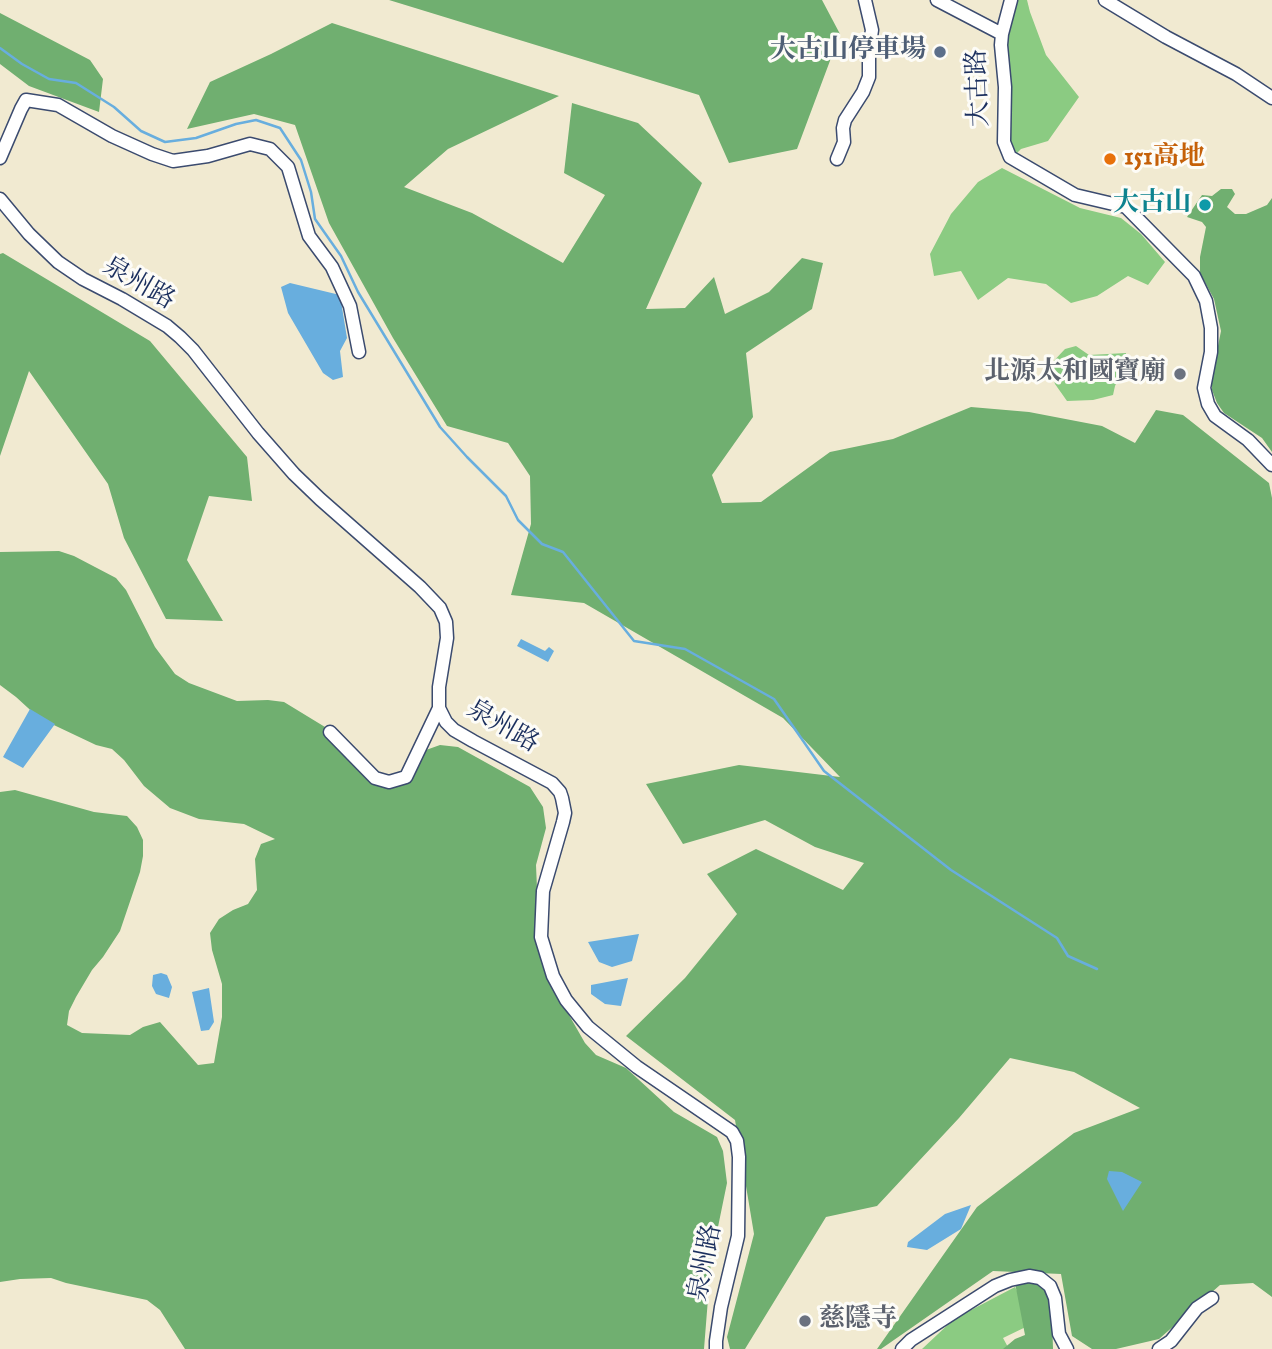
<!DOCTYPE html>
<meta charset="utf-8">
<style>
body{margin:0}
canvas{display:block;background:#f1ead1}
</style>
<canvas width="1272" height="1349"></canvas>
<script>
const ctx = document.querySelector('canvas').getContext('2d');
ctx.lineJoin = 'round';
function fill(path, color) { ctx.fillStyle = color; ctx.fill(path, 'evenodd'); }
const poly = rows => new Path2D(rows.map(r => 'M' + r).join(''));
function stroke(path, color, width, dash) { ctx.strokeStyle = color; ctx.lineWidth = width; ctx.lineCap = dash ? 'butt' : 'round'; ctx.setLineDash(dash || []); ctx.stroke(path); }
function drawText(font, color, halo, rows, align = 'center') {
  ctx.font = font + ' "IM FELL English","Noto Serif TC",serif'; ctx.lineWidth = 6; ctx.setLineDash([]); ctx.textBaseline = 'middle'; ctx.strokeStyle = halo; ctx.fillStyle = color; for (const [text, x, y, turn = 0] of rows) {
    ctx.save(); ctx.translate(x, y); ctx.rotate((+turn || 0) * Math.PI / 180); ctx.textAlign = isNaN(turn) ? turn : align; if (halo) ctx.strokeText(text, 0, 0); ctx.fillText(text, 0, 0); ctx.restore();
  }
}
fill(poly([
 [1014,0,1027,0,1030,12,1046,55,1079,97,1048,141,1021,149,1014,156,1007,140,1004,35],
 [1002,168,1080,208,1121,218,1141,234,1165,262,1148,285,1128,276,1097,296,1071,303,1046,284,1008,278,978,300,961,271,934,276,930,254,951,214,978,182],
 [1076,346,1089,355,1126,353,1125,364,1115,386,1113,395,1093,400,1067,401,1055,384,1049,366,1065,349],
 [1015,1287,1034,1323,1003,1338,1009,1349,922,1349,954,1319]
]), '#8bcb82');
fill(poly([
 [389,0,822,0,840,34,797,149,729,163,699,95],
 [0,13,90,60,103,79,99,112,29,86,0,64],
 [332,23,559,96,448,149,404,187,472,213,563,263,605,195,564,173,572,103,638,123,702,183,646,309,685,308,714,277,725,314,769,292,802,258,823,263,812,309,746,353,753,417,712,475,722,503,761,502,830,452,893,439,971,407,1029,412,1102,426,1135,443,1156,410,1183,415,1269,483,1272,498,1272,1297,1253,1283,1220,1285,1159,1339,1116,1349,1092,1349,1072,1336,1061,1274,993,1271,881,1349,877,1349,977,1207,1074,1133,1140,1108,1074,1072,1010,1058,959,1118,877,1206,826,1217,745,1349,730,1349,727,1337,754,1234,735,1120,626,1036,685,978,737,914,707,874,756,849,843,890,864,863,815,847,765,820,683,844,646,784,739,765,840,777,783,718,584,603,511,595,531,524,530,476,508,443,447,426,393,338,329,223,295,125,254,114,187,129,210,82,271,54],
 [1221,189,1232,189,1235,194,1227,207,1235,214,1246,214,1267,205,1272,198,1272,452,1262,438,1224,413,1217,403,1212,390,1212,376,1221,331,1214,299,1200,273,1200,257,1206,227,1202,222,1187,217,1202,195,1212,196],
 [3,253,150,341,247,457,252,501,209,496,187,560,223,621,166,619,124,538,108,484,29,371,0,456,0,254],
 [59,551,74,556,116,578,126,590,155,647,175,674,189,683,237,701,268,700,284,702,325,727,363,774,393,782,408,775,426,750,440,745,458,747,530,787,543,807,546,828,536,865,538,912,549,957,569,1015,585,1043,596,1055,626,1068,674,1112,717,1137,723,1151,727,1183,711,1261,704,1349,185,1349,160,1310,147,1300,66,1283,51,1278,20,1279,0,1282,0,792,15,790,94,812,127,816,137,827,143,840,143,856,140,872,120,931,103,957,92,970,76,997,69,1011,67,1025,82,1033,130,1035,143,1027,160,1022,198,1065,214,1063,222,1017,222,984,212,950,210,933,219,919,233,910,248,904,257,890,255,859,261,844,275,839,244,824,199,819,170,808,144,786,124,760,112,749,96,745,39,718,16,697,0,685,0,552],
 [1036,1281,1046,1288,1052,1316,1053,1349,1003,1349,1015,1339,1025,1335,1015,1283]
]), '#70af70');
fill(poly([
 [290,283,340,295,347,338,340,351,343,377,333,380,323,373,288,313,281,287],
 [521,639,545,651,549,647,554,651,548,662,517,646],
 [30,709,55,724,23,768,3,757],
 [639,934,632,961,612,967,599,962,588,942],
 [161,973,167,975,172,987,169,998,156,994,152,986,153,975],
 [628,978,621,1006,605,1004,591,994,591,985],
 [209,988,214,1022,209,1030,201,1031,192,992],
 [1109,1171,1122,1172,1142,1182,1123,1211,1107,1179],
 [971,1205,961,1229,927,1250,907,1247,908,1242,945,1214]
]), '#68aede');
stroke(poly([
 [0,48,22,64,49,79,76,83,114,107,141,131,165,142,196,138,236,124,256,120,280,128,301,160,311,192,315,219,341,256,358,292,440,427,467,457,506,496,518,520,542,544,563,552,634,641,685,649,774,699,824,771,951,870,1057,938,1068,956,1097,969]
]), '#68aede', 2.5);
const minor = poly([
 [937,0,1002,34,1001,45,1005,87,1004,142,1010,157,1075,195,1126,207,1194,276,1206,301,1211,328,1211,352,1204,388,1208,404,1215,416,1248,440,1272,465],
 [1105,0,1166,37,1236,74,1272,98],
 [1002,34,1011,0],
 [0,158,21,109,26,100,58,105,112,136,152,154,173,161,208,156,250,144,270,149,288,167,309,236,332,267,350,306,359,352],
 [837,159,844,142,843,128,845,120,863,92,869,77,869,50,872,30,865,0],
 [0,199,29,234,58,262,83,279,122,299,167,326,180,337,193,350,258,433,294,474,320,499,420,587,440,608,446,622,447,638,439,687,439,708,446,722,454,730,473,741,552,783,560,792,562,798,565,813,563,822,543,891,541,937,553,976,566,1000,588,1027,637,1067,732,1132,737,1141,739,1157,738,1236,721,1307,716,1341,716,1349],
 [330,732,375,778,389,782,406,777,439,708],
 [902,1349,911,1340,995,1286,1010,1280,1029,1276,1040,1278,1050,1286,1055,1298,1059,1334,1067,1349],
 [1159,1349,1171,1341,1197,1308,1212,1298]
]);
stroke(minor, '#3b4b6f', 15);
stroke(minor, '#fff', 12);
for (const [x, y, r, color] of [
 [940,52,7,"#5c6f8a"],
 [1110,159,7,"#e8710a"],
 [1205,205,7,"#0f9aa8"],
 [1180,374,7,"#6b7280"],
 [805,1321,7,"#6b7280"]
]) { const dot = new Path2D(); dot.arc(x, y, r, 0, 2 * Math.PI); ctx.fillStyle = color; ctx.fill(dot); stroke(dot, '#fdfcf7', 2.5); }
drawText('bold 26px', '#4e5e75', '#fdfcf7', [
 ["大古山停車場",926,52]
], 'right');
drawText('26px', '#1b2f5e', '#fdfcf7', [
 ["大古路",980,88,-92],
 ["泉州路",138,285,30],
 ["泉州路",502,728,30],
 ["泉州路",707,1263,-79]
]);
drawText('bold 26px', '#c56008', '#fdfcf7', [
 ["151高地",1124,159]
], 'left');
drawText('bold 26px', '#0d838f', '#fdfcf7', [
 ["大古山",1191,205]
], 'right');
drawText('bold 26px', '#5b616d', '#fdfcf7', [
 ["北源太和國寶廟",1166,374],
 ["慈隱寺",819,1321,"left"]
], 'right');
</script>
